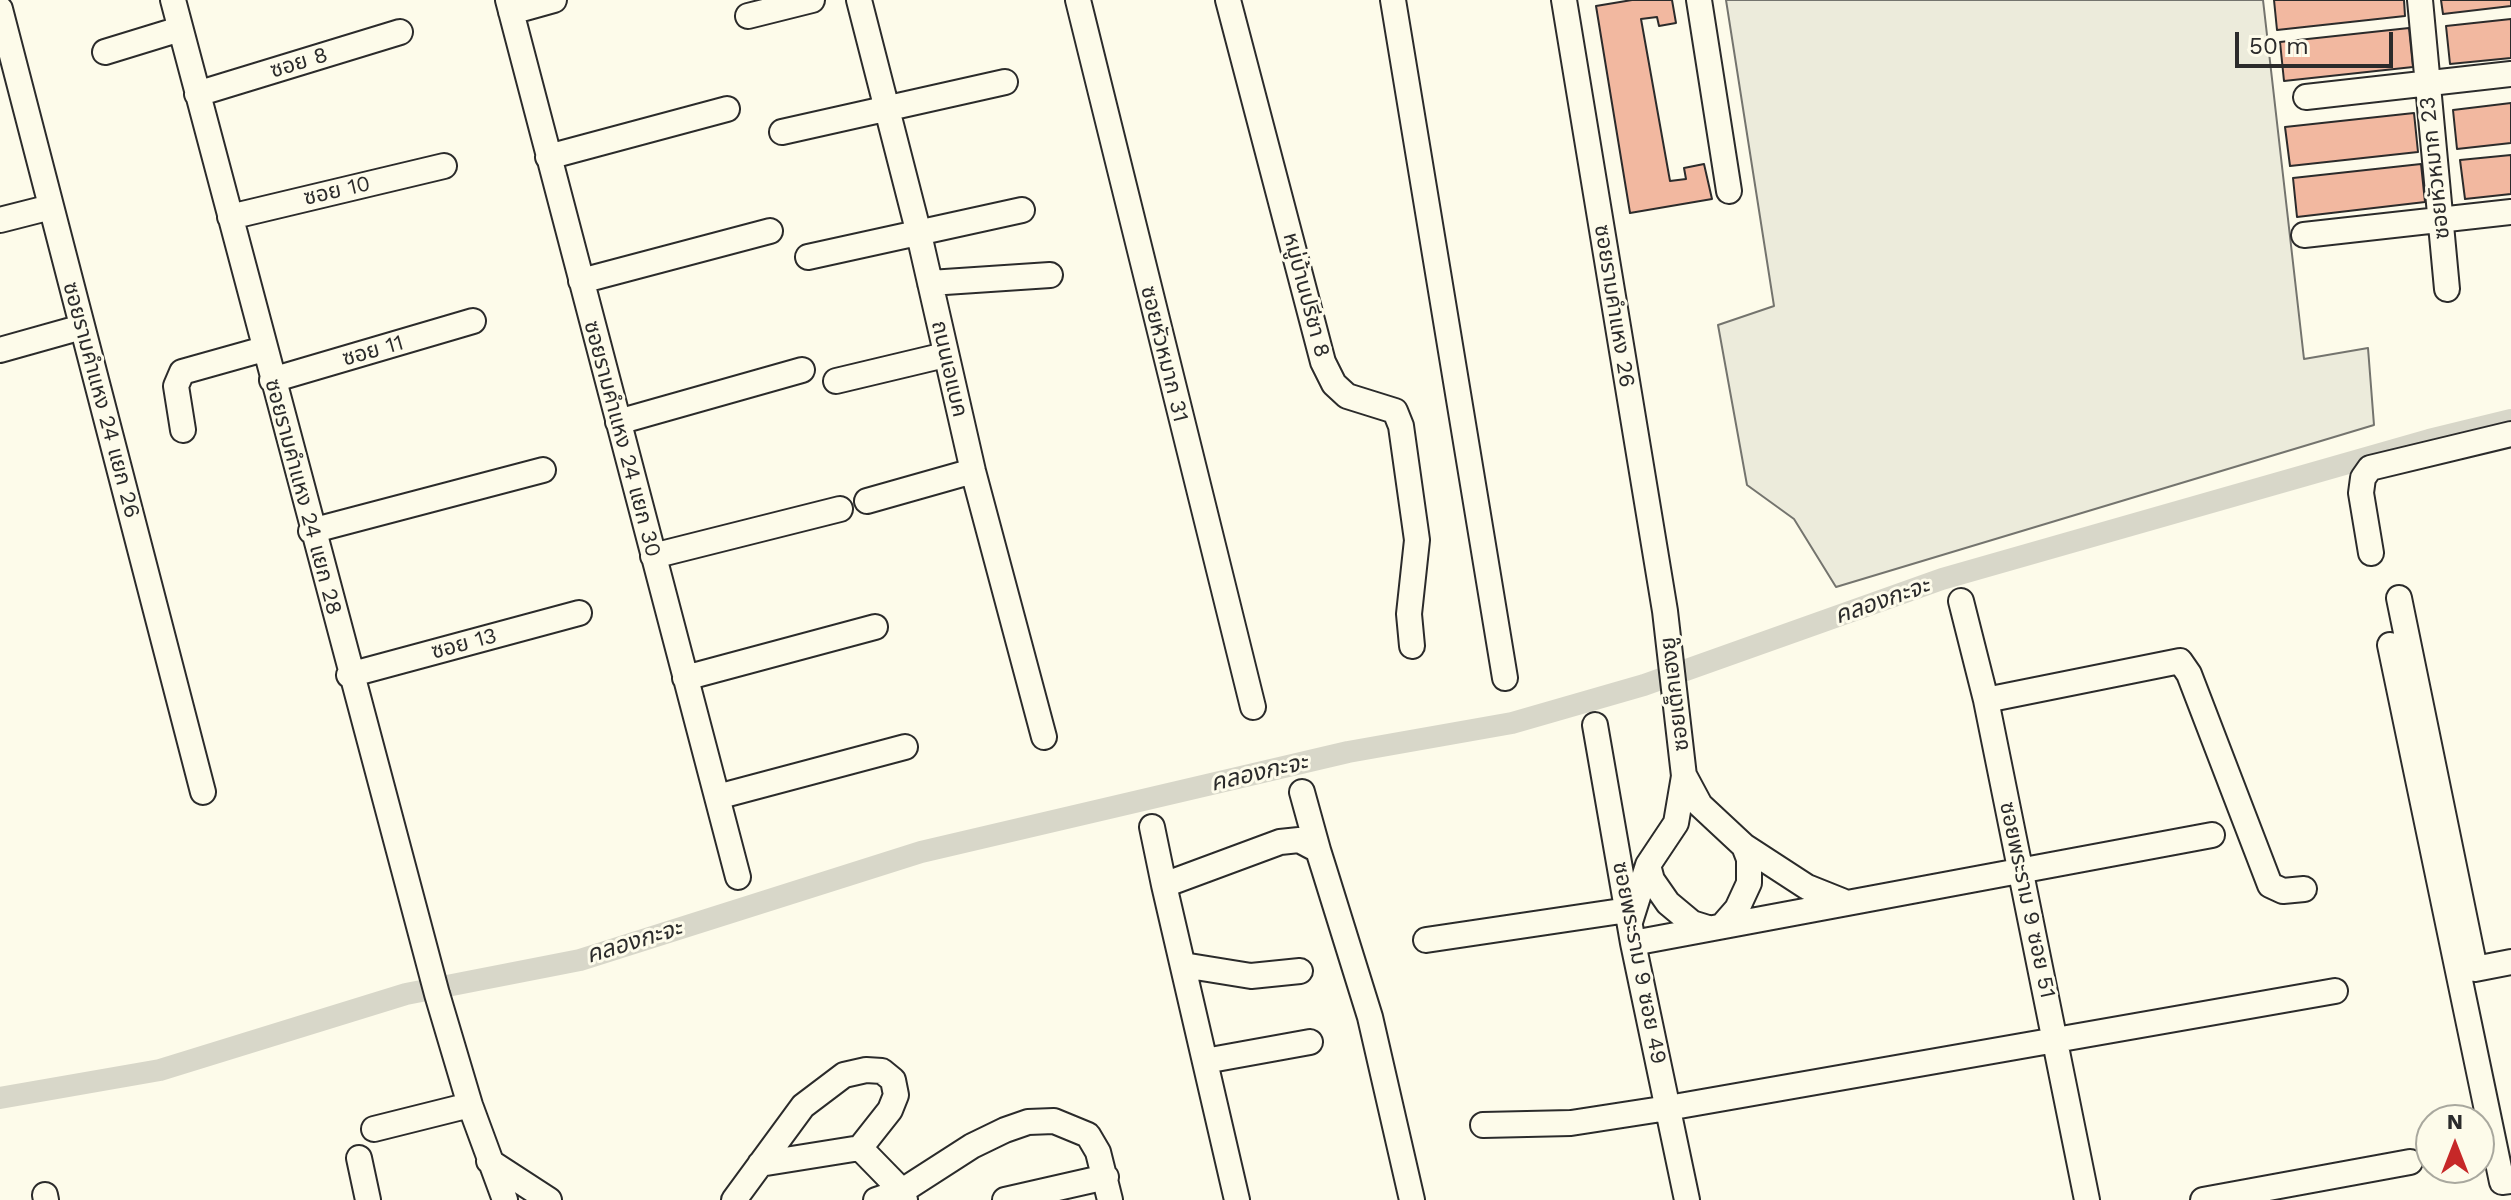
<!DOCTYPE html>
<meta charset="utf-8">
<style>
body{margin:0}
#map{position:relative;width:2511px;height:1200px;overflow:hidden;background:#fdfbea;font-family:"Work Sans",sans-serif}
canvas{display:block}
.north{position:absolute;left:2415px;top:1104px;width:80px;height:80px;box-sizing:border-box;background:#fdfbea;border:2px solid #a9a89e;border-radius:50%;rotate:0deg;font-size:22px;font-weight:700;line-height:32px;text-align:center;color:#2b2b2b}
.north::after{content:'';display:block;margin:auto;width:28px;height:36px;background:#c62828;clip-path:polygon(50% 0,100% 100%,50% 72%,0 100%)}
.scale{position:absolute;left:2235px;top:32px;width:158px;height:36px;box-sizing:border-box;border:4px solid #2b2b2b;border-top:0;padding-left:10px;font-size:24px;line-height:28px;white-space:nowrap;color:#2b2b2b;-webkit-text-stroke:6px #fdfbea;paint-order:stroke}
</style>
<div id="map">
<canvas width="2511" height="1200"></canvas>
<div class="north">N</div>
<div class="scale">50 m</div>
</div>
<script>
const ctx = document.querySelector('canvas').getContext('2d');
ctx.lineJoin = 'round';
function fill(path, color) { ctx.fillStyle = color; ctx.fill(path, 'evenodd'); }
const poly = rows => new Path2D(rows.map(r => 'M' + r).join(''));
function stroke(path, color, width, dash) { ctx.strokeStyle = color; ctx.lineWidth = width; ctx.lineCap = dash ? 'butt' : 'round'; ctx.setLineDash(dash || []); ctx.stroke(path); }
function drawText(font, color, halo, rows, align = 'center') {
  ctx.font = font + ' "Work Sans","Noto Sans Thai",sans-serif'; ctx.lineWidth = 6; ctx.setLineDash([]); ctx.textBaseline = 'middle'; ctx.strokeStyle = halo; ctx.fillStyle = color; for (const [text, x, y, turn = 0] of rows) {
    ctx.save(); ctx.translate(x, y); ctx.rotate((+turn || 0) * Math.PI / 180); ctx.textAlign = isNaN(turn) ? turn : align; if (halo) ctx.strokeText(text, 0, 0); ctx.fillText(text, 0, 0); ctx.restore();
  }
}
const green = poly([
 [1726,0,2263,0,2304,359,2368,348,2374,425,1836,587,1794,519,1747,485,1718,325,1774,306,1726,0]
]);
fill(green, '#ecebdb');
stroke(green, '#74746e', 2);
stroke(poly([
 [0,1098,160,1070,406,994,580,960,921,852,1348,752,1512,723,1644,685,1942,579,2429,440,2511,420]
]), '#d8d7c9', 22);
const building = poly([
 [1632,0,1672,0,1676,23,1659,26,1657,17,1641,19,1670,181,1686,179,1684,168,1704,164,1712,199,1630,213,1596,6,1632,0],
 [2274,0,2404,0,2405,16,2277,30,2274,0],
 [2441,0,2511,0,2511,6,2443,14,2441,0],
 [2511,19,2511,58,2450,64,2446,26,2511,19],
 [2409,28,2413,67,2284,81,2280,42,2409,28],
 [2511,103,2511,143,2457,149,2453,110,2511,103],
 [2414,113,2418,152,2290,166,2285,127,2414,113],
 [2511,155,2511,194,2465,199,2460,160,2511,155],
 [2421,164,2425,202,2297,217,2293,178,2421,164]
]);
fill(building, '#f2b8a0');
stroke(building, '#2b2b2b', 2);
const minor = poly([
 [173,0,437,994,470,1105,505,1200],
 [508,0,738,877],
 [859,0,918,230,973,471,1044,737],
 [1078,0,1253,707],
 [1228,0,1323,362,1334,384,1347,396,1395,411,1401,426,1417,540,1409,614,1412,646],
 [1393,0,1505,678],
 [1564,0,1665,611,1684,776,1676,823,1648,865,1630,922],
 [1699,0,1729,191],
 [2420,0,2447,289],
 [0,9,203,792],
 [511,12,554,0],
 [748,16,812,0],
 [105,52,180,29],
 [197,94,400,32],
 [2306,97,2511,74],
 [782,132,1005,82],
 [548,157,727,109],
 [230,217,444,166],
 [0,220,51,207],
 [2304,235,2511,212],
 [808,257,1022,210],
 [581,281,770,231],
 [930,283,1050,275],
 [0,350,82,327],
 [272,380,473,321],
 [836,381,945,355],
 [618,422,802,370],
 [183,430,176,386,182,372,264,349],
 [867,501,973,471],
 [311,531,543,470],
 [2371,553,2361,493,2363,478,2370,468,2511,434],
 [653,556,840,509],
 [2399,598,2475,969,2511,962],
 [1961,601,1986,700,2087,1200],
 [2390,645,2502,1182,2511,1181],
 [349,675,579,613],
 [685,678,875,627],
 [1986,700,2180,661,2189,674,2270,885,2283,891,2304,889],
 [1595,725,1633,943,1687,1200],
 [1685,777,1700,805,1744,846,1807,887,1842,901],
 [1302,792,1318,850],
 [717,797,905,747],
 [1152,827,1164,885],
 [1648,865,1652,880,1668,903,1692,923,1708,928],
 [1723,925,1737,909,1749,883,1749,859,1744,846],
 [1426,940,1628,910],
 [1633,943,2212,835],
 [1183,965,1251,976,1300,971],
 [1205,1061,1310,1042],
 [1483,1125,1571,1123,1668,1108,2335,991],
 [374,1129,470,1105],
 [359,1158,368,1200],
 [489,1161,549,1200],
 [760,1164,860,1148],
 [45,1195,46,1200],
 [734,1200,803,1106,844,1075,866,1070,882,1071,893,1080,896,1095,890,1110,860,1148,902,1191,905,1200],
 [876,1200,902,1191,972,1146,1005,1130,1028,1122,1054,1121,1088,1135,1098,1152,1110,1200],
 [1005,1200,1106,1177],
 [1237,1200,1164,885,1280,842,1299,840,1318,850,1324,869,1370,1017,1412,1200],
 [2203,1200,2410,1162]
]);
stroke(minor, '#2b2b2b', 28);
stroke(minor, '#fdfbea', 24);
drawText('22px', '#2b2b2b', '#fdfbea', [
 ["ซอย 8",299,63,-17],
 ["ซอยหัวหมาก 23",2435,168,-96],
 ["ซอย 10",337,191,-13],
 ["หมู่บ้านปรีชา 8",1306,295,75],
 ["ซอยรามคำแหง 26",1614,306,81],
 ["ซอย 11",373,351,-16],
 ["ซอยหัวหมาก 31",1164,354,76],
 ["ถนนเอแบค",949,369,77],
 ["ซอยรามคำแหง 24 แยก 26",101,400,75],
 ["ซอยรามคำแหง 24 แยก 30",622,439,75],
 ["ซอยรามคำแหง 24 แยก 28",303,497,75],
 ["ซอย 13",464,644,-15],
 ["ซอยเต็กเฮงยู",1675,694,-97],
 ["ซอยพระราม 9 ซอย 51",2027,900,78],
 ["ซอยพระราม 9 ซอย 49",1639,963,79]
]);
drawText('italic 24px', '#2b2b2b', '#fdfbea', [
 ["คลองกะจะ",1882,601,-19],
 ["คลองกะจะ",1259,773,-13],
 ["คลองกะจะ",634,942,-17]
]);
</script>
